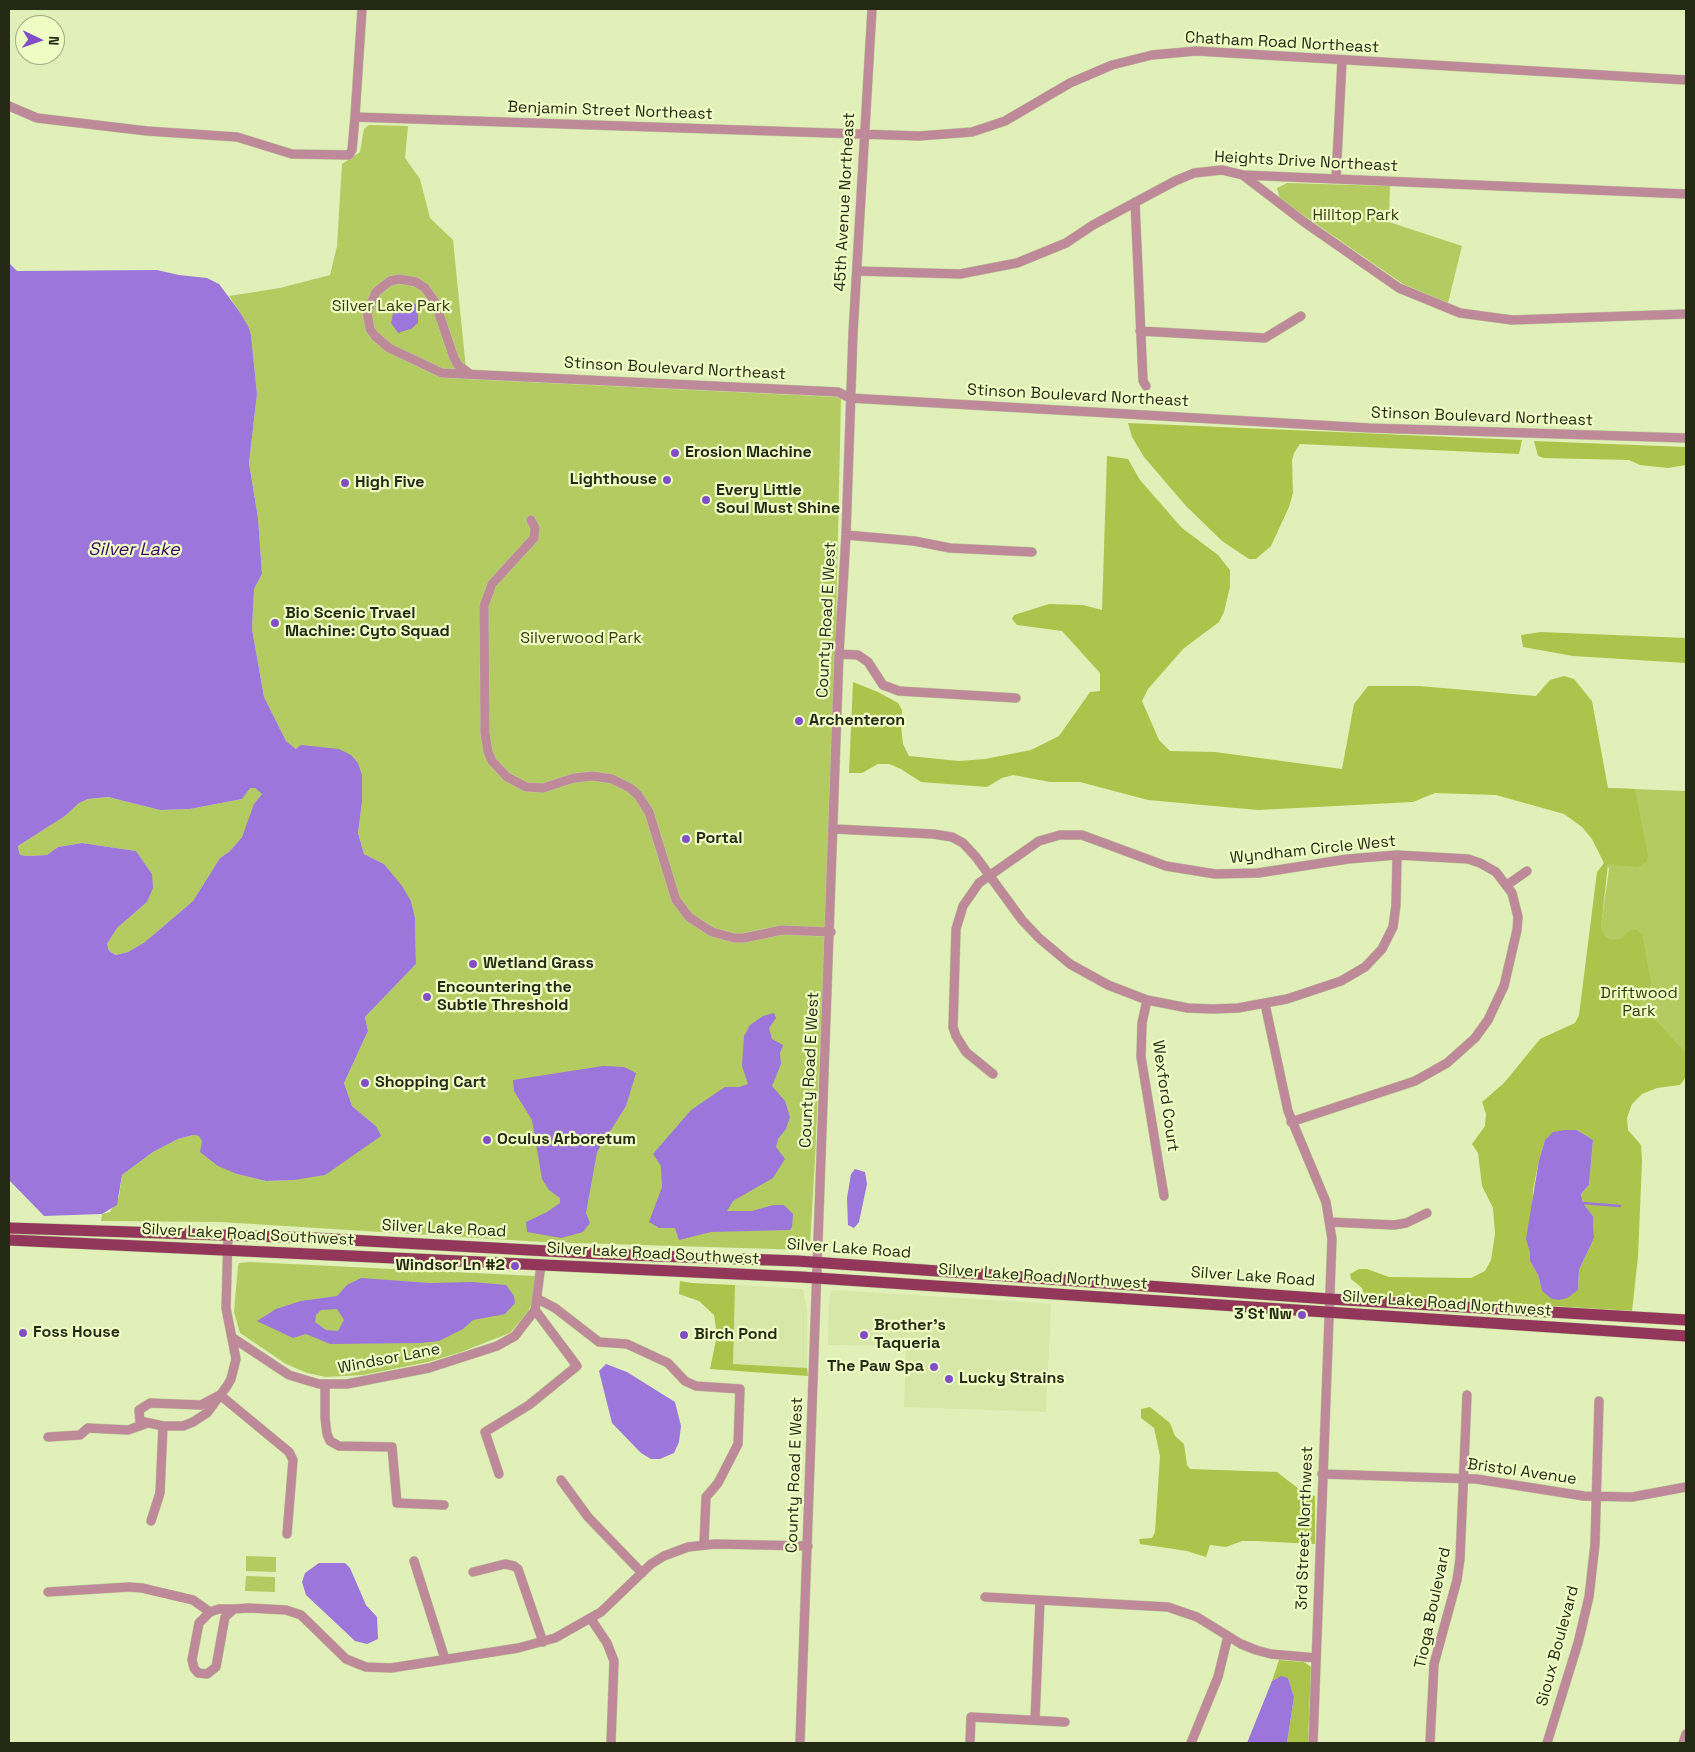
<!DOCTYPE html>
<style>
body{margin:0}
#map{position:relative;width:1695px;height:1752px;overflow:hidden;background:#e1f0b8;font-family:"Space Grotesk",sans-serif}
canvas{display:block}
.frame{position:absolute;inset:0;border:10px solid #252a15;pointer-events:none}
.north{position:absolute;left:15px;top:15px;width:50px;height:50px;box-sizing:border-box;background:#effdc5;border:1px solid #9ea97f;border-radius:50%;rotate:93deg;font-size:14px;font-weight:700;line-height:20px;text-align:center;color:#252a15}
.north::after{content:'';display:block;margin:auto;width:18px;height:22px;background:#804fc7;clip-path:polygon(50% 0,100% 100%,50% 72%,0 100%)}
</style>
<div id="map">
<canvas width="1695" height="1752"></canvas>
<div class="frame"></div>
<div class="north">N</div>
</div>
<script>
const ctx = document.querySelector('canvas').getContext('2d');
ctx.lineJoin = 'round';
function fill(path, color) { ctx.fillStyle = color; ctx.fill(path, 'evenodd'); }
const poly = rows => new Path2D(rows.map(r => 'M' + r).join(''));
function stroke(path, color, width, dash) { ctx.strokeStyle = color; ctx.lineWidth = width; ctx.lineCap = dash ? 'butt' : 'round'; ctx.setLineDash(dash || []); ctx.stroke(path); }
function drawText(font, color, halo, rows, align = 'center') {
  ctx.font = font + ' "Space Grotesk",sans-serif'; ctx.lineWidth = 4.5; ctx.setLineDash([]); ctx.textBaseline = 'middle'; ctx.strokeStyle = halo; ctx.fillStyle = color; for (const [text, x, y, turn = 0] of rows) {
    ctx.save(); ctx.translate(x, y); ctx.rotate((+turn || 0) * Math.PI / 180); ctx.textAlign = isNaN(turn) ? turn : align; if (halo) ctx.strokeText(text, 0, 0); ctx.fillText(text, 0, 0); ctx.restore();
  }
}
fill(poly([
 [735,1285,803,1289,807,1311,807,1368,733,1364],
 [832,1290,1051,1304,1046,1412,904,1407,906,1346,828,1345,829,1297]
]), '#d7e7a8');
fill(poly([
 [369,125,408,126,405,158,420,179,430,218,453,240,467,379,837,397,841,399,834,713,815,1160,810,1245,807,1250,542,1242,221,1222,101,1221,102,1214,110,1212,119,1197,122,1175,153,1152,178,1139,193,1135,199,1136,237,1174,266,1181,294,1180,376,1126,352,1106,344,1083,368,1031,365,1017,416,964,415,918,411,901,384,864,364,854,358,833,362,802,286,741,264,697,252,629,254,589,262,574,258,518,249,463,257,394,251,335,239,311,229,296,280,288,330,275,337,246,342,164,360,152,364,129],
 [1287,183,1390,186,1389,222,1462,246,1448,303,1403,284,1280,199,1277,188],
 [1582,787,1686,791,1686,1058,1583,1057,1609,869],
 [249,788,255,788,262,793,242,837,230,851,220,858,193,901,145,942,128,952,117,955,109,951,107,944,117,928,147,902,152,874,136,851,82,843,58,847,47,855,28,856,20,855,19,852,18,846,65,816,79,803,88,799,108,797,160,810,190,809,242,799],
 [250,1262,536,1276,533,1301,527,1313,510,1333,461,1352,428,1362,363,1375,326,1377,307,1373,286,1364,240,1333,234,1312,238,1266,239,1263],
 [246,1556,276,1557,276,1572,246,1571],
 [246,1576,275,1577,275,1592,245,1591]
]), '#b4cb62');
fill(poly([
 [1128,423,1522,440,1519,454,1300,444,1294,453,1292,460,1293,493,1289,507,1271,546,1256,559,1249,559,1222,541,1186,506,1144,457,1132,437],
 [1534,441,1686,447,1686,465,1668,468,1640,465,1629,460,1544,458,1538,456],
 [1107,456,1128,459,1140,480,1182,528,1218,555,1230,570,1230,587,1224,612,1219,622,1183,649,1148,689,1142,701,1159,740,1170,751,1215,752,1342,769,1354,704,1368,686,1419,686,1536,696,1550,680,1564,676,1574,679,1592,701,1608,788,1635,789,1648,856,1647,861,1638,867,1608,864,1601,929,1605,937,1612,940,1621,939,1630,930,1637,930,1642,934,1651,983,1649,989,1639,997,1640,1004,1686,1053,1686,1077,1680,1085,1657,1088,1642,1094,1632,1104,1627,1118,1628,1130,1641,1145,1642,1161,1638,1257,1632,1311,1364,1294,1362,1288,1351,1279,1350,1274,1359,1269,1367,1269,1389,1277,1471,1278,1485,1271,1491,1260,1495,1234,1493,1208,1482,1186,1478,1153,1472,1144,1485,1126,1486,1114,1482,1102,1504,1083,1540,1039,1575,1023,1579,1015,1597,872,1604,863,1592,839,1582,827,1564,814,1496,795,1435,793,1413,802,1258,810,1148,800,1080,782,1050,782,1013,775,1002,778,987,787,921,782,901,769,889,764,878,764,862,773,849,773,853,682,878,692,898,703,902,710,901,726,903,744,909,756,959,761,985,759,1031,750,1059,736,1090,692,1100,691,1100,673,1062,631,1017,625,1012,619,1014,615,1049,604,1083,605,1102,610],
 [1577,1130,1593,1140,1589,1185,1581,1194,1583,1203,1593,1216,1594,1238,1579,1270,1578,1290,1542,1291,1538,1275,1530,1261,1533,1190,1539,1160,1545,1140],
 [1541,632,1686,638,1686,663,1573,656,1523,647,1521,635],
 [680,1281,692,1283,735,1285,733,1364,807,1368,808,1376,710,1369,717,1335,714,1315,699,1301,679,1294],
 [1150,1407,1170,1423,1175,1436,1184,1444,1187,1465,1190,1469,1277,1472,1304,1493,1315,1496,1315,1544,1255,1541,1242,1541,1226,1547,1210,1545,1206,1557,1187,1551,1140,1544,1139,1539,1152,1538,1155,1532,1160,1456,1154,1428,1141,1418,1141,1409],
 [1279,1660,1304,1662,1311,1667,1308,1743,1287,1743,1294,1697,1288,1678,1277,1678,1272,1681]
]), '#acc44b');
fill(poly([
 [9,263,17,271,157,270,179,275,207,278,219,284,239,311,248,326,251,335,257,394,249,463,258,518,262,574,254,589,252,629,264,697,286,741,296,749,301,745,339,749,351,755,358,763,362,775,362,802,358,833,364,854,384,864,402,886,411,901,415,918,416,964,365,1017,368,1031,344,1083,352,1106,376,1126,381,1136,325,1175,294,1180,266,1181,237,1174,218,1166,200,1152,202,1141,199,1136,193,1135,178,1139,153,1152,122,1175,117,1205,102,1214,44,1216,9,1180],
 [250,788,255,788,262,794,254,804,242,837,230,851,220,858,193,901,145,942,128,952,116,955,109,951,107,944,117,928,147,902,153,888,152,874,136,851,82,843,58,847,47,855,28,856,20,855,19,852,18,846,65,816,79,803,88,799,108,797,160,810,190,809,242,799],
 [404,301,406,304,414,303,422,309,418,311,418,323,411,329,400,332,399,334,391,323,393,314,391,310,395,311],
 [774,1013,776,1018,769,1028,772,1039,783,1045,780,1053,781,1064,772,1086,785,1101,790,1117,786,1129,778,1139,776,1147,785,1159,773,1178,733,1201,727,1211,752,1211,773,1205,784,1205,793,1214,792,1227,790,1230,711,1232,679,1240,675,1228,659,1228,649,1222,662,1187,661,1166,653,1154,691,1110,725,1087,739,1087,748,1084,742,1066,744,1036,750,1025,763,1016],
 [603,1066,624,1067,636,1073,626,1106,597,1152,586,1213,590,1223,583,1232,561,1238,527,1232,526,1222,547,1212,560,1203,560,1198,549,1190,542,1179,532,1120,514,1091,513,1080],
 [1565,1130,1577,1130,1593,1140,1589,1185,1581,1194,1583,1203,1593,1216,1594,1238,1579,1270,1578,1290,1567,1298,1559,1300,1552,1299,1542,1291,1538,1275,1530,1261,1530,1252,1526,1239,1539,1160,1545,1140,1553,1132],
 [855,1169,865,1172,867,1184,859,1222,854,1228,848,1225,847,1198,851,1174],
 [361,1278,430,1283,472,1282,506,1285,514,1296,515,1303,505,1314,473,1320,463,1329,439,1341,421,1343,330,1344,306,1334,293,1338,257,1321,276,1309,301,1301,337,1296,347,1285],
 [337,1309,344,1320,338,1331,326,1330,315,1322,316,1315,321,1310],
 [606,1364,627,1372,675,1402,681,1426,679,1442,674,1453,660,1459,651,1459,641,1453,612,1423,599,1371],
 [319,1563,345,1563,350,1568,366,1605,377,1617,378,1639,367,1644,355,1641,306,1595,302,1582,305,1573],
 [1281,1676,1288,1678,1294,1697,1287,1743,1247,1743,1272,1681]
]), '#9c76db');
stroke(poly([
 [1583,1203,1620,1206]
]), '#9c76db', 2.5);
const minor = poly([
 [9,106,37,118,147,131,237,137,292,154,349,155,352,150,355,117,362,9],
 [355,117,919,136,972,132,1005,121,1070,83,1112,65,1152,55,1196,51,1686,80],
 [1244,176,1304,222,1399,288,1460,313,1512,320,1686,314],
 [1336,179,1342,61],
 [1135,202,1143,381,1146,386],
 [857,271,960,274,1017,263,1066,243,1093,225,1175,181,1194,173,1222,170,1243,175,1686,194],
 [1140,331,1265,338,1301,316],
 [470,374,458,365,454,358,435,302,425,288,416,282,399,279,390,281,376,292,367,312,370,329,375,336,389,348,442,373,838,392,850,398,1369,428,1686,438],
 [531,520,535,528,534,538,492,584,484,606,485,733,488,752,492,761,507,777,526,787,543,788,574,778,593,776,612,779,630,788,638,795,649,812,676,900,689,917,712,932,734,938,744,938,782,930,831,932],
 [846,535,914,541,950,548,1032,552],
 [839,654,858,655,868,662,883,685,899,691,1016,698],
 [835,829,933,834,952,837,963,843,976,857,1022,920,1039,938,1070,964,1108,985,1147,1000,1188,1008,1213,1009,1238,1008,1287,999,1341,981,1365,967,1382,949,1393,927,1396,905,1397,855],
 [1507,885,1527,871],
 [1147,1000,1142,1023,1141,1057,1164,1196],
 [1265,1004,1288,1111,1326,1202,1332,1239,1313,1743],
 [993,1074,966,1052,956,1036,953,1027,956,929,963,906,979,883,1039,841,1060,835,1082,835,1166,866,1215,874,1258,873,1348,859,1397,855,1468,859,1480,863,1496,872,1512,893,1518,917,1517,930,1504,986,1488,1020,1475,1038,1447,1063,1415,1081,1291,1122],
 [1330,1222,1394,1225,1406,1223,1427,1213],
 [538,1299,555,1308,599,1342,627,1344,668,1363,685,1381,696,1386,740,1389,738,1444,718,1483,706,1497,704,1544],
 [233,1338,289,1375,319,1384,347,1384,429,1368,497,1346,515,1336,535,1310,541,1265],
 [325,1385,325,1418,327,1434,330,1441,339,1446,392,1447,397,1503,444,1505],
 [220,1395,201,1405,150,1403,139,1410,140,1421,163,1426,183,1426,193,1422,207,1413,227,1386,231,1379,236,1359,226,1308,228,1235],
 [220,1395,289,1452,293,1460,287,1534],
 [48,1437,80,1435,88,1428,128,1430,145,1424],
 [499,1474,485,1432,529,1405,577,1366,535,1310],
 [1322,1474,1476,1479,1584,1496,1632,1497,1686,1487],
 [561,1480,588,1517,642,1573],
 [151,1521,160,1493,163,1426],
 [414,1561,445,1659],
 [473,1572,505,1564,514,1566,518,1569,543,1642],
 [48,1592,129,1587,142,1588,193,1600,210,1612],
 [985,1597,1168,1607,1197,1617,1241,1644,1256,1650,1271,1654,1316,1658],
 [234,1609,219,1609,210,1612,199,1623,192,1660,194,1668,198,1673,207,1674,216,1667,225,1617,234,1609,249,1608,286,1610,301,1615,346,1659,366,1667,391,1668,518,1648,555,1638,601,1612,651,1564,664,1556,688,1547,715,1544,808,1546],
 [591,1619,607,1643,614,1661,611,1743],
 [1035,1720,1040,1600],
 [800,1743,839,654,846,535,853,333,872,9],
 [970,1743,971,1717,1065,1722],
 [1191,1743,1218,1677,1228,1636],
 [1430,1743,1434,1664,1457,1580,1460,1559,1467,1395],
 [1547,1743,1578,1643,1589,1597,1595,1544,1599,1401],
 [1683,1743,1686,1734]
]);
const major = poly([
 [9,1228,313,1238,602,1254,798,1261,1329,1299,1686,1320],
 [9,1240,801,1277,1686,1336]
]);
stroke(minor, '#bfcc9b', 10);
stroke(major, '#bfcc9b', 12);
stroke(minor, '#be8a99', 9);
stroke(major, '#92375a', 11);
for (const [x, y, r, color] of [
 [675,453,5,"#804fc7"],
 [667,480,5,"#804fc7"],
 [345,483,5,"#804fc7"],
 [706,500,5,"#804fc7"],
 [275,623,5,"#804fc7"],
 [799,721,5,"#804fc7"],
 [686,839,5,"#804fc7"],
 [473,964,5,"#804fc7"],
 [427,997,5,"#804fc7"],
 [365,1083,5,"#804fc7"],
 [487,1140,5,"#804fc7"],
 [515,1266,5,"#804fc7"],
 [1302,1315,5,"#804fc7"],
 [23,1333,5,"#804fc7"],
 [684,1335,5,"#804fc7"],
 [864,1335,5,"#804fc7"],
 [934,1367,5,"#804fc7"],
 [949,1379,5,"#804fc7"]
]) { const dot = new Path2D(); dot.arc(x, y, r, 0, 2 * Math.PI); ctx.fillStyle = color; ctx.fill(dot); stroke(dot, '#effdc5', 2); }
drawText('16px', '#252a15', '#effdc5', [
 ["Chatham Road Northeast",1282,43,3],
 ["Benjamin Street Northeast",610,111,2],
 ["Heights Drive Northeast",1306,162,3],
 ["45th Avenue Northeast",845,202,-87],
 ["Stinson Boulevard Northeast",675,369,3],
 ["Stinson Boulevard Northeast",1078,396,3],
 ["Stinson Boulevard Northeast",1482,417,2],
 ["County Road E West",827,620,-87],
 ["Wyndham Circle West",1313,850,-6],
 ["County Road E West",810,1070,-87],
 ["Wexford Court",1165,1096,82],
 ["Silver Lake Road",444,1229,3],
 ["Silver Lake Road Southwest",248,1235,3],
 ["Silver Lake Road",849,1249,4],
 ["Silver Lake Road Southwest",653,1254,3],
 ["Silver Lake Road Northwest",1043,1277,4],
 ["Silver Lake Road",1253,1277,4],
 ["Silver Lake Road Northwest",1447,1304,4],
 ["Windsor Lane",389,1359,-11],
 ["Bristol Avenue",1522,1472,8],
 ["County Road E West",795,1475,-88],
 ["3rd Street Northwest",1305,1528,-88],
 ["Tioga Boulevard",1433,1608,-78],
 ["Sioux Boulevard",1558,1646,-75]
]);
drawText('16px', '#333c09', '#effdc5', [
 ["Hilltop Park",1356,216],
 ["Silver Lake Park",391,307],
 ["Silverwood Park",581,639],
 ["Driftwood",1639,994],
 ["Park",1639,1012]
]);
drawText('bold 16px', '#252a15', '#effdc5', [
 ["Erosion Machine",685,453],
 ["Lighthouse",657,480,"right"],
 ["High Five",355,483],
 ["Every Little",716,491],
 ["Soul Must Shine",716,509],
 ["Bio Scenic Trvael",285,614],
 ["Machine: Cyto Squad",285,632],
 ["Archenteron",809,721],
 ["Portal",696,839],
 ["Wetland Grass",483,964],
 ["Encountering the",437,988],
 ["Subtle Threshold",437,1006],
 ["Shopping Cart",375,1083],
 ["Oculus Arboretum",497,1140],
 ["Windsor Ln #2",505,1266,"right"],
 ["3 St Nw",1292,1315,"right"],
 ["Brother's",874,1326],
 ["Taqueria",874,1344],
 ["Foss House",33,1333],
 ["Birch Pond",694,1335],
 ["The Paw Spa",924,1367,"right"],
 ["Lucky Strains",959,1379]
], 'left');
drawText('italic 18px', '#390b67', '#effdc5', [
 ["Silver Lake",134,550]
]);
</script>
